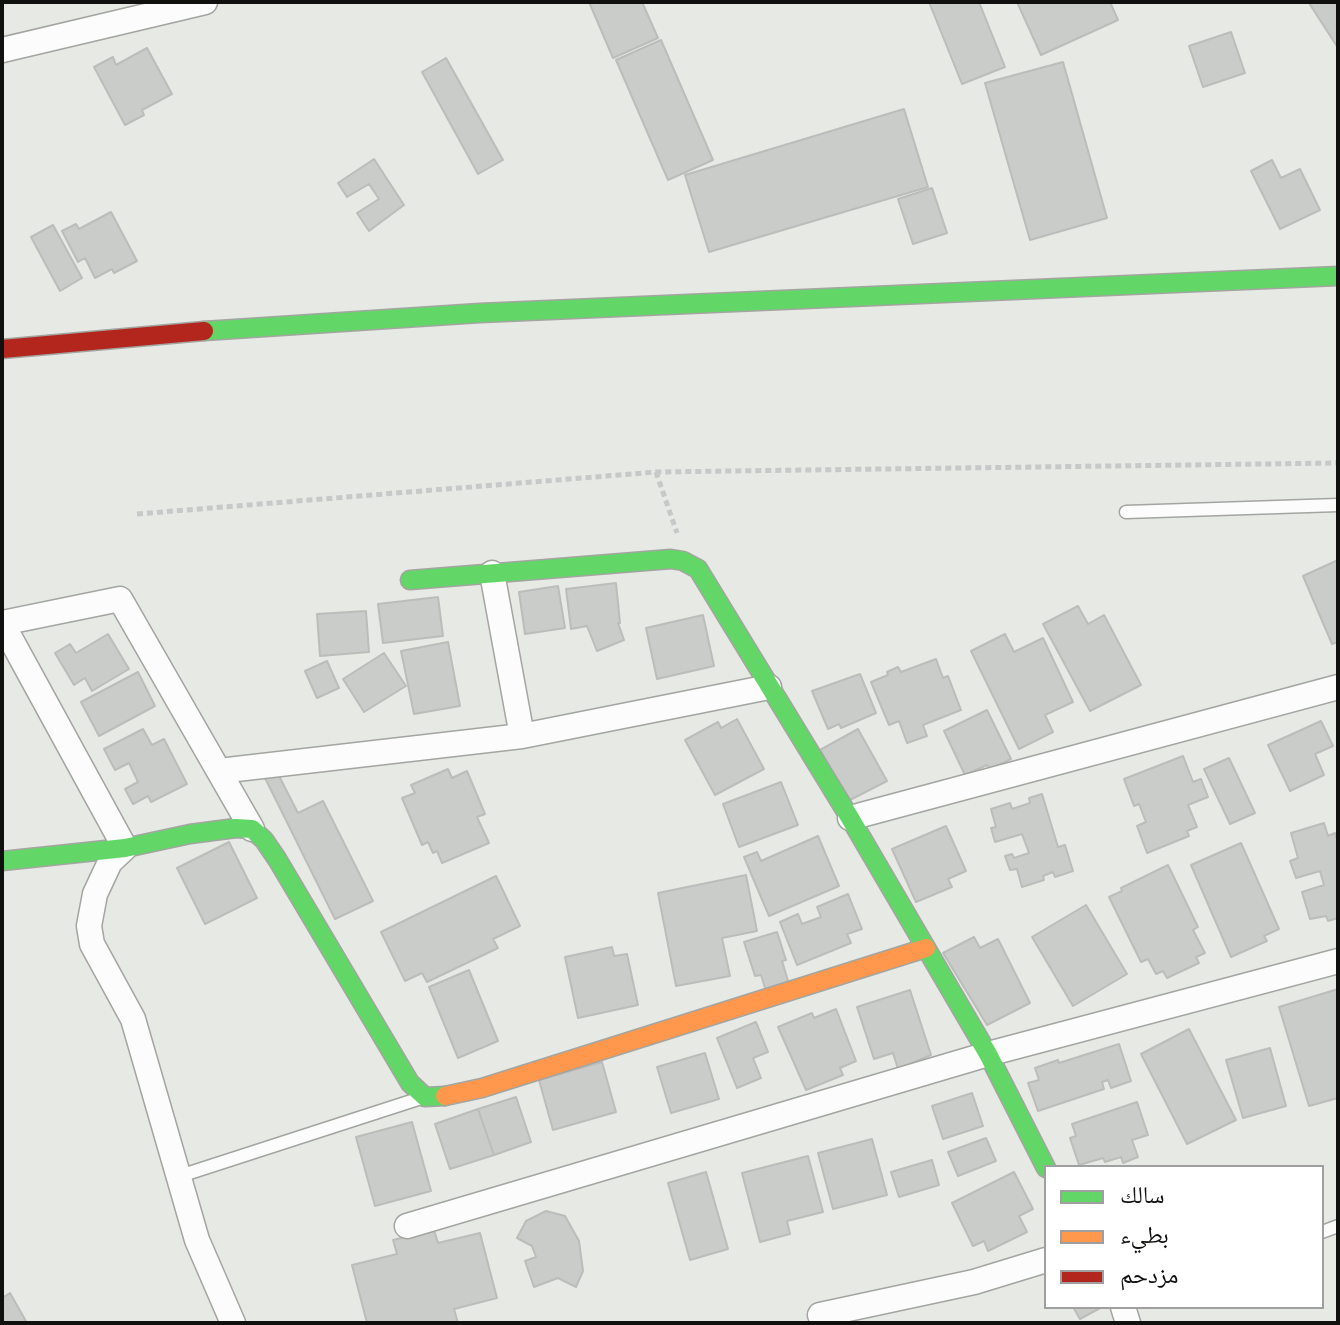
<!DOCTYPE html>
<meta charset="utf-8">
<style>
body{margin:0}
#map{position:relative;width:1340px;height:1325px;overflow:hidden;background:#e7e9e4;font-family:"Roboto Condensed","Noto Naskh Arabic",sans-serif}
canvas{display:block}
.frame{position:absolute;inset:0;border:4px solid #10100e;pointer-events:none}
.legend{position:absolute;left:1044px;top:1165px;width:280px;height:144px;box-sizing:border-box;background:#fff;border:2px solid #9f9f9f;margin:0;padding:10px 14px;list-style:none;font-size:24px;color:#10100e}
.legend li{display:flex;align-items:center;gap:16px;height:40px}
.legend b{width:40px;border:2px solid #9f9f9f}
</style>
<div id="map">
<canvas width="1340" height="1325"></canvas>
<div class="frame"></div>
<ul class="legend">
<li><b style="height:10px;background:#63d668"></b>سالك</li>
<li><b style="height:10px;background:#ff974d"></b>بطيء</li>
<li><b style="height:10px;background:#b3261e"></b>مزدحم</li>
</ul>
</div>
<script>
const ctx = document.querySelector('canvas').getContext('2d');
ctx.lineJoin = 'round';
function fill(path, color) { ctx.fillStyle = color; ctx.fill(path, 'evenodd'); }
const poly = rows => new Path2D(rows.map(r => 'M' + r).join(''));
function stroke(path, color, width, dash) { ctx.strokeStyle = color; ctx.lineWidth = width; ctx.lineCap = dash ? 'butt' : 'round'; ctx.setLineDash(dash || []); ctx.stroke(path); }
const building = poly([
 [589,2,642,2,658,38,613,58,589,2],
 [929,2,979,2,1005,67,962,84,929,2],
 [1017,2,1110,2,1118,20,1041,55,1017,2],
 [1338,2,1338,48,1309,3,1338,2],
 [1231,32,1245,73,1203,87,1189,46,1231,32],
 [661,40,713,160,668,180,616,60,661,40],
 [147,48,172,94,142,110,144,115,125,125,94,67,113,57,116,65,147,48],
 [446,58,503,160,478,174,422,72,446,58],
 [1063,62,1107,218,1030,240,985,83,1063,62],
 [904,109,928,187,709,252,685,175,904,109],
 [374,159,404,205,369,231,357,213,379,199,369,184,347,197,338,183,374,159],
 [1272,160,1281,178,1300,169,1320,210,1280,229,1251,171,1272,160],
 [932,188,947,233,913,244,898,199,932,188],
 [111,212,137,261,114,273,112,269,95,278,85,258,78,262,62,231,76,224,79,229,111,212],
 [53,225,82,278,60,291,31,237,53,225],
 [1338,560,1338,642,1332,644,1303,576,1338,560],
 [616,583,620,623,618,623,624,640,597,651,587,626,571,629,566,589,616,583],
 [558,586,565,628,525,634,519,592,558,586],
 [438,597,443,636,383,643,378,604,438,597],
 [1078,606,1088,624,1104,615,1141,685,1090,711,1043,624,1078,606],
 [366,611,369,652,320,656,317,614,366,611],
 [703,615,714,666,657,679,646,628,703,615],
 [108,634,129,669,92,691,85,678,74,685,55,653,70,644,76,653,108,634],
 [1005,634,1014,652,1043,638,1073,702,1045,715,1053,732,1019,749,971,651,1005,634],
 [448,642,460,706,414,714,401,651,448,642],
 [384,653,406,686,364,712,343,679,384,653],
 [936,659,943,678,948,676,961,710,923,725,927,736,907,743,899,721,889,725,871,682,888,675,887,672,898,667,901,672,936,659],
 [327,661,339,688,317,698,305,671,327,661],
 [138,672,155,706,99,736,81,702,138,672],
 [860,674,876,713,841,728,839,724,828,729,812,691,860,674],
 [987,710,1011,759,990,769,987,765,965,775,944,731,987,710],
 [737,719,764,769,715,795,685,740,718,722,721,728,737,719],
 [1321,721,1333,746,1315,754,1324,775,1290,791,1268,745,1321,721],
 [143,729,152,745,164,739,187,784,151,802,148,796,133,804,125,789,138,782,129,763,115,770,104,749,143,729],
 [858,729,887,781,848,801,820,750,858,729],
 [1183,756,1193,782,1201,779,1208,797,1188,805,1197,827,1187,831,1189,836,1147,853,1137,826,1146,822,1139,804,1134,806,1124,779,1183,756],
 [1229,758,1255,813,1230,824,1204,769,1229,758],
 [448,769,452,778,467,771,485,814,477,817,489,843,442,863,437,851,433,853,428,842,422,845,402,798,415,793,411,785,448,769],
 [277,772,298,813,323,801,373,901,335,919,265,778,277,772],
 [781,782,798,825,739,847,723,804,781,782],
 [1042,794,1058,847,1065,845,1073,871,1055,877,1053,872,1043,876,1044,880,1022,887,1017,869,1010,870,1005,856,1012,854,1014,858,1029,853,1022,834,995,842,991,828,996,827,991,809,1010,803,1012,809,1030,803,1029,798,1042,794],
 [1324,823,1328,836,1335,833,1338,842,1338,918,1328,921,1326,916,1310,919,1302,892,1324,885,1320,871,1296,878,1290,861,1298,858,1291,833,1324,823],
 [946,826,966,871,948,879,952,887,916,902,892,849,946,826],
 [818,836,839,886,769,916,744,857,757,852,761,861,818,836],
 [229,842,257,898,205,924,177,868,229,842],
 [1241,843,1279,929,1264,936,1267,941,1231,957,1191,865,1241,843],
 [1168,865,1198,927,1193,930,1205,953,1196,957,1199,963,1167,978,1163,971,1156,974,1148,959,1141,962,1109,897,1122,891,1121,888,1168,865],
 [746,875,757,931,722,938,730,976,676,986,658,893,746,875],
 [496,876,520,926,493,939,498,948,427,982,422,973,405,981,381,932,496,876],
 [848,894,862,929,847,934,851,943,797,965,780,922,798,914,802,924,821,917,817,907,848,894],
 [1086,905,1127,974,1073,1006,1032,937,1086,905],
 [777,932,786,960,782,961,789,984,766,991,761,975,755,976,744,942,777,932],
 [974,937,980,948,998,939,1030,1003,987,1025,943,953,974,937],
 [612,947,614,956,627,954,638,1005,578,1018,565,957,612,947],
 [469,970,498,1041,458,1058,429,987,469,970],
 [1338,989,1338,1098,1309,1106,1279,1007,1338,989],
 [910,990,931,1055,898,1069,893,1053,874,1059,857,1007,910,990],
 [836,1009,856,1061,840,1068,843,1075,806,1090,778,1027,812,1013,814,1018,836,1009],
 [756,1022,768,1052,753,1058,761,1078,737,1088,717,1038,756,1022],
 [1189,1029,1236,1120,1187,1144,1141,1054,1189,1029],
 [1119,1044,1131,1081,1111,1088,1108,1080,1102,1082,1104,1089,1038,1111,1028,1083,1039,1080,1035,1068,1058,1060,1059,1063,1119,1044],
 [1270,1048,1286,1106,1243,1118,1226,1060,1270,1048],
 [705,1053,719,1099,671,1113,657,1067,705,1053],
 [602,1062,616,1112,553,1130,539,1080,602,1062],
 [972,1093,983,1126,943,1139,932,1106,972,1093],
 [516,1097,531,1142,494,1155,478,1109,516,1097],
 [1137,1102,1148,1135,1132,1140,1138,1157,1123,1163,1121,1157,1105,1162,1103,1158,1079,1165,1070,1138,1076,1136,1072,1124,1137,1102],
 [478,1109,494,1155,450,1169,435,1124,478,1109],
 [412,1122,431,1191,375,1206,356,1137,412,1122],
 [986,1138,996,1161,958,1176,948,1152,986,1138],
 [872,1139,887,1195,833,1209,818,1153,872,1139],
 [808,1156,823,1212,787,1221,790,1234,760,1242,742,1173,808,1156],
 [932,1160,939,1185,899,1197,891,1172,932,1160],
 [706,1172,728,1249,690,1260,668,1183,706,1172],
 [1014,1172,1033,1209,1019,1216,1027,1232,988,1251,984,1241,973,1246,952,1203,1014,1172],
 [546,1211,565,1216,579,1241,583,1271,576,1287,558,1278,534,1287,525,1261,536,1257,532,1246,517,1238,526,1221,546,1211],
 [434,1230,438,1243,480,1233,497,1298,454,1309,458,1323,367,1323,352,1265,397,1254,393,1240,434,1230],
 [10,1293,27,1323,2,1323,2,1298,10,1293],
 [1073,1307,1102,1307,1080,1319,1073,1307]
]);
fill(building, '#caccc9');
stroke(building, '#bcbdba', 2);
const lane = poly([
 [1126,512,1338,505],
 [180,1176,421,1098],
 [1322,1232,1338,1226]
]);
const street = poly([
 [2,50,205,2],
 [492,573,522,736],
 [2,623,125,848,110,862,95,894,89,926,92,944,133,1019,197,1240,233,1323],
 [2,623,120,599,252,829],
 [219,771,522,736,769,687],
 [850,818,1338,687],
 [407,1226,988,1054,1338,961],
 [1123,1307,1128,1323],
 [820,1315,974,1282,1046,1260]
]);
const fast = poly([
 [204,331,480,313,1338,276],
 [410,580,671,559,683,561,698,569,850,818,988,1054,1046,1168],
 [2,861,125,848,190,834,236,828,252,829,264,840,277,859,410,1083,425,1097,445,1096]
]);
const slow = poly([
 [445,1096,482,1088,926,948]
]);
const jam = poly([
 [2,349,204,331]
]);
stroke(lane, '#a3a5a1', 15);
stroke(street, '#a3a5a1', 27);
stroke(fast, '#a3a5a1', 21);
stroke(slow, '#a3a5a1', 21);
stroke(jam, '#a3a5a1', 21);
stroke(poly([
 [656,472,677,533],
 [137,514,656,472,1338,463]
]), '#c8c8c8', 5, [6, 4]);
stroke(lane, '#fbfcfb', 12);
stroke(street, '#fbfcfb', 24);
stroke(fast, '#63d668', 18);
stroke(slow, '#ff974d', 18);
stroke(jam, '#b3261e', 18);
</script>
